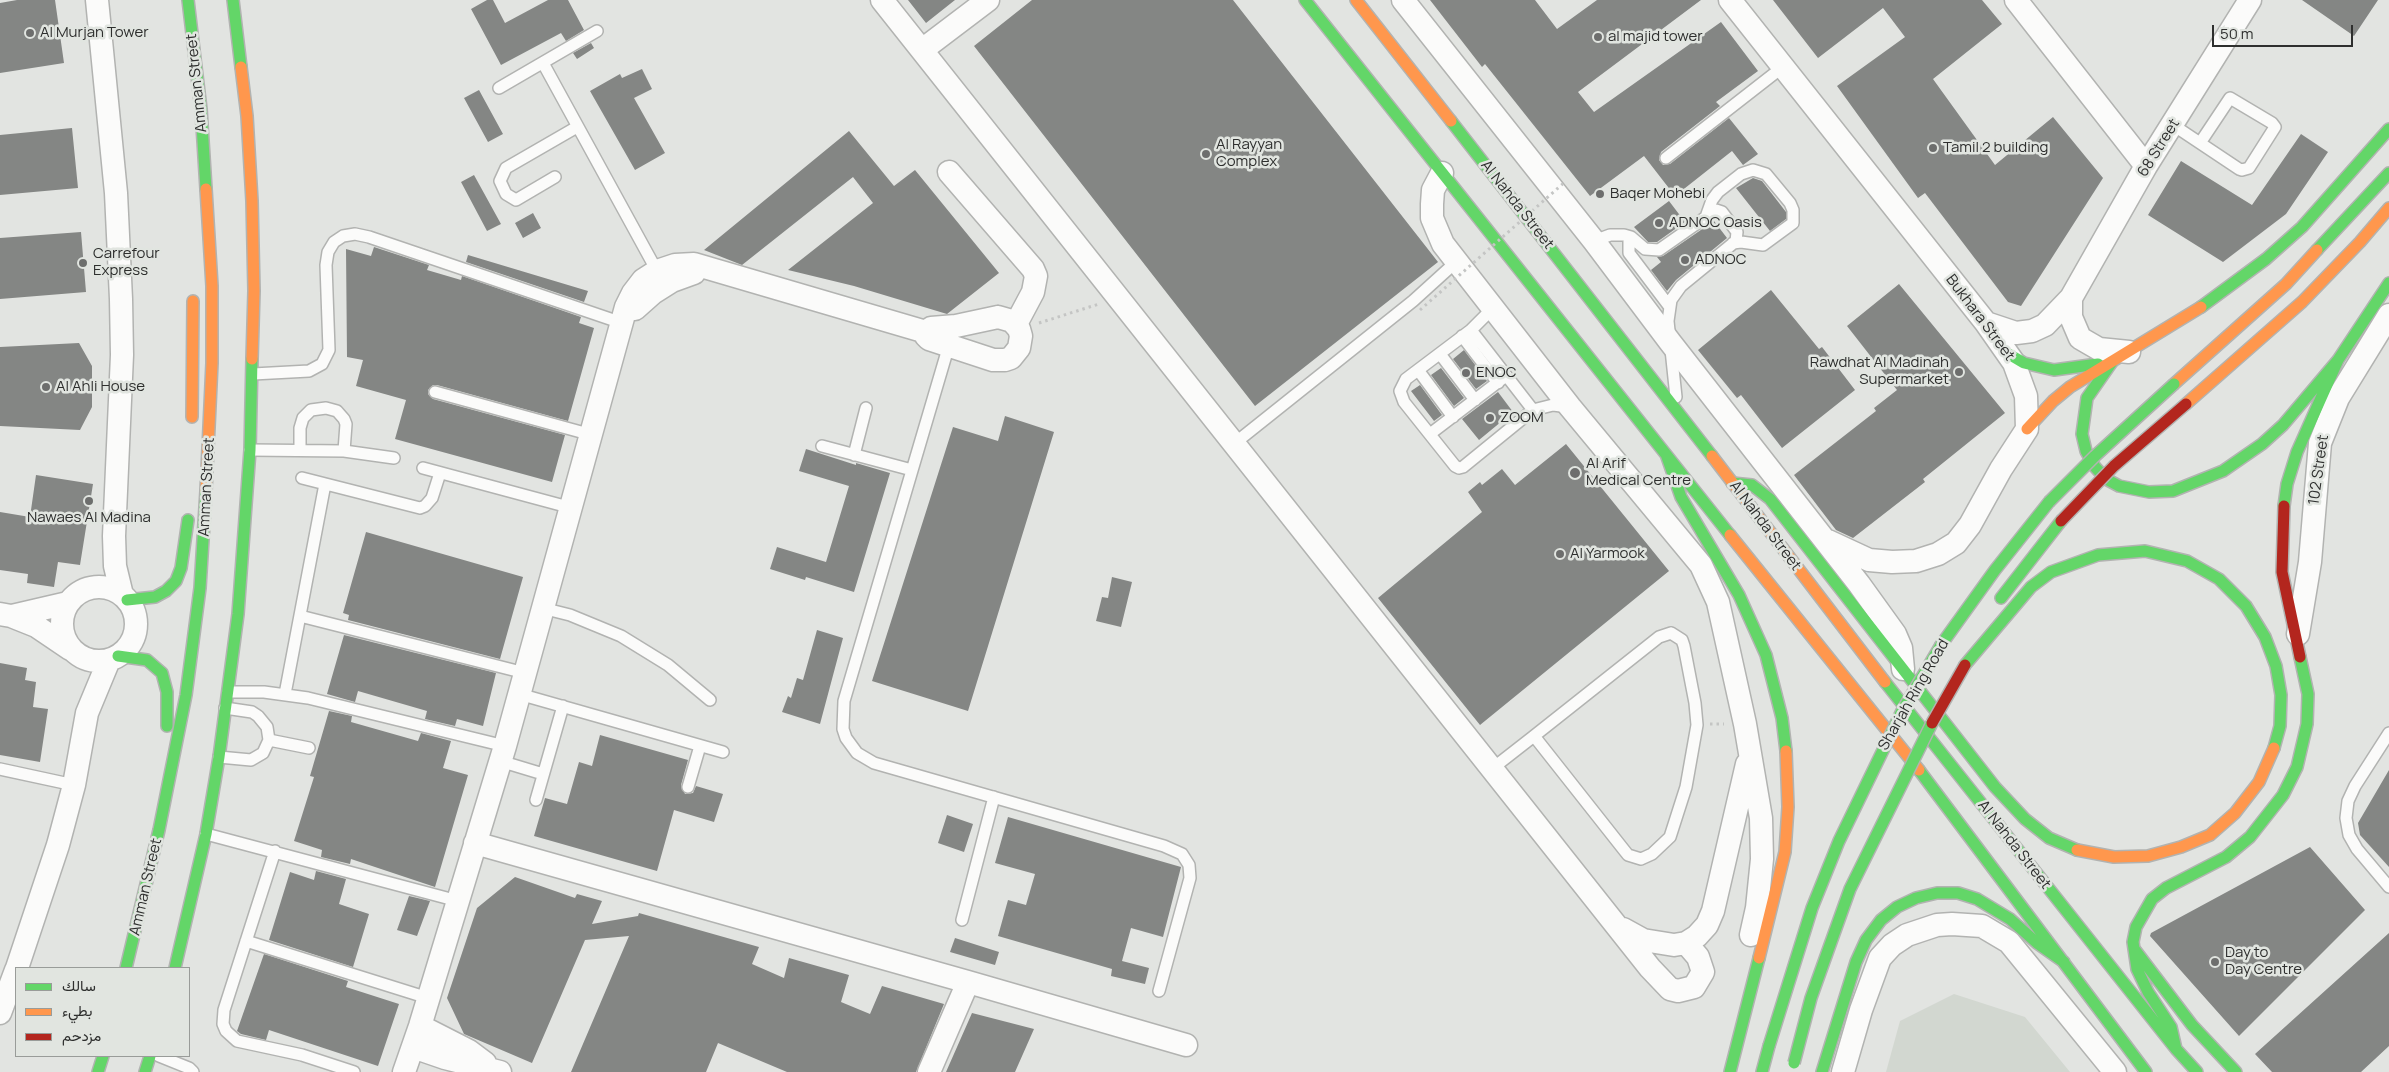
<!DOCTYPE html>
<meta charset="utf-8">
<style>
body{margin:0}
#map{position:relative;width:2389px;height:1072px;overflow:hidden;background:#e2e4e1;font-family:Manrope,Vazirmatn,sans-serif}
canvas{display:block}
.legend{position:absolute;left:15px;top:967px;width:175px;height:90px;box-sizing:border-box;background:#e1e5e0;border:1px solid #999c99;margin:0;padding:6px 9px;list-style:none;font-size:15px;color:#2e2f2e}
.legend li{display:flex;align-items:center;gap:10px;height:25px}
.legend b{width:25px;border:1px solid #999c99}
.scale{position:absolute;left:2212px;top:25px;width:141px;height:22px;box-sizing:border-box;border:2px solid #2e2f2e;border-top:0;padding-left:6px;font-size:15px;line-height:18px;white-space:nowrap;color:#2e2f2e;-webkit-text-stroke:4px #e1e5e0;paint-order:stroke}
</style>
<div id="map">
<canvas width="2389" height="1072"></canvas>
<ul class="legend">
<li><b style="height:6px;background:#63d668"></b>سالك</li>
<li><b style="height:6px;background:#ff974d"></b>بطيء</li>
<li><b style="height:6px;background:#b3261e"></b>مزدحم</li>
</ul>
<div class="scale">50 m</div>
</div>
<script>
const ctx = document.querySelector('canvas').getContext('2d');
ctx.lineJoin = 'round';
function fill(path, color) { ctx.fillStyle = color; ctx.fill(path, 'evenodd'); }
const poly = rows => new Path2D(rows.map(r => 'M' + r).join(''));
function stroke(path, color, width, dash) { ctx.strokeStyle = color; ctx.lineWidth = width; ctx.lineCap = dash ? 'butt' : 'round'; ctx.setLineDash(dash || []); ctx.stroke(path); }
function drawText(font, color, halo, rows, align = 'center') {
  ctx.font = font + ' Manrope,sans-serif'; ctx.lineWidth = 5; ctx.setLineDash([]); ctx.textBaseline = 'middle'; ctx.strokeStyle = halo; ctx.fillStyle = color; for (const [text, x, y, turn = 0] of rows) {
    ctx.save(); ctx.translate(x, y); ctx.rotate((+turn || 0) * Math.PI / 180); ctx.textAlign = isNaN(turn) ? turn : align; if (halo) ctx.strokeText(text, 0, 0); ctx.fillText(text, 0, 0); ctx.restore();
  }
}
fill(poly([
 [1954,994,2025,1017,2070,1072,1886,1072,1900,1021]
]), '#d2d7d0');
fill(poly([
 [17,0,55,0,64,63,0,73,0,3],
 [487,0,493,0,505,23,548,0,568,0,584,30,566,41,561,33,501,65,471,9],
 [908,0,955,0,926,23],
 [1032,0,1233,0,1438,262,1255,406,974,46],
 [1430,0,1535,0,1557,29,1597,0,1701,0,1578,92,1594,112,1721,22,1758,71,1716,102,1720,106,1661,152,1659,160,1663,165,1670,164,1729,118,1758,154,1743,165,1732,151,1675,196,1644,156,1590,196,1485,64,1482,67],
 [1773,0,1982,0,2002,24,1933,79,1995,165,2053,117,2103,178,2021,306,2008,302,1925,193,1918,198,1837,86,1905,37,1883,8,1818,58],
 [2302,0,2378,0,2354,36],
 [591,43,594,48,577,59,573,53],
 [642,69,652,89,634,98,665,153,635,170,590,91,620,74,622,78],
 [479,90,503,134,488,142,464,98],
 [72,128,78,188,0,195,0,135],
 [849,131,894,186,915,170,999,273,947,314,854,286,788,270,873,203,853,177,742,265,704,250],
 [2301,134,2328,152,2286,214,2223,262,2148,215,2181,161,2252,205],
 [474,175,501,224,487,231,461,182],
 [1753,178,1762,181,1786,212,1786,219,1770,231,1736,188],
 [1669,201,1685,222,1657,242,1648,242,1634,227],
 [533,213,541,228,523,238,515,223],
 [1714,221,1727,238,1676,280,1667,291,1651,270,1661,262,1657,257,1663,256],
 [81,232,86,292,0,299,0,238],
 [374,247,429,265,427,270,461,280,462,276,581,317,579,323,594,328,568,421,437,385,433,385,428,390,428,394,433,399,565,435,552,482,395,439,406,400,356,386,363,360,347,357,346,249,371,256],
 [468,255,588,291,584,302,466,262],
 [1899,284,2005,413,1923,479,1925,482,1853,538,1836,530,1794,475,1876,411,1874,408,1897,390,1847,326],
 [1771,290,1819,349,1822,347,1855,390,1782,448,1741,395,1737,398,1698,350],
 [79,343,92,366,92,407,80,430,0,426,0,347],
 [1464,350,1487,381,1476,389,1453,359],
 [1441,368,1464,398,1454,406,1431,375],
 [1420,385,1442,415,1434,421,1411,391],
 [1498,392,1513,412,1479,440,1462,419],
 [1005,416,1054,432,968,711,872,681,953,427,998,441],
 [1566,444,1669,571,1480,725,1378,598,1482,512,1468,492,1480,482,1482,485,1502,469,1515,485],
 [806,449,856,465,856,463,890,473,854,592,806,577,805,580,770,569,777,547,826,562,849,486,799,471],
 [36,475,93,484,80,565,58,562,54,587,27,583,28,574,0,570,0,512,30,517],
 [366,532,523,577,500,659,348,620,349,615,343,613],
 [1112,577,1132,582,1121,627,1096,621,1102,597,1108,598],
 [817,630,843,638,820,724,782,712,788,696,791,698,797,678,803,680],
 [344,635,496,673,483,726,457,719,455,726,425,719,427,711,358,691,355,702,327,694],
 [0,663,27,668,25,680,36,682,33,707,48,709,40,762,0,755],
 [329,711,352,716,351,722,418,741,421,733,451,741,443,768,468,775,435,887,351,859,350,864,321,857,322,850,294,841,314,777,310,776],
 [600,735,688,760,681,785,685,794,693,793,696,786,723,794,714,822,674,810,657,871,534,836,545,798,567,804,579,762,592,766],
 [2389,770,2389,867,2360,835,2358,823],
 [947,815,973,824,964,852,938,843],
 [1008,817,1181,867,1163,937,1131,928,1122,961,1149,968,1145,984,1111,976,1112,969,998,936,1008,900,1026,905,1035,874,995,863],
 [2310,847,2365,910,2239,1036,2150,936,2151,933],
 [316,871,346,879,339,904,369,914,353,967,269,940,290,872,314,880],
 [515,877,575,898,577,894,602,901,592,924,638,916,639,913,759,947,752,964,784,978,789,958,849,975,841,1002,870,1014,882,986,944,1004,916,1072,787,1072,718,1043,706,1072,571,1072,629,936,585,940,532,1063,464,1034,447,998,477,908],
 [409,896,430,901,417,936,397,930],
 [2389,933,2389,1046,2361,1072,2272,1072,2255,1054],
 [955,938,999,952,995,965,950,952],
 [264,954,348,981,346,987,399,1004,378,1066,269,1030,266,1040,241,1034,237,1031],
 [972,1013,1034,1029,1015,1072,946,1072]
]), '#848684');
const lane = poly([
 [543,63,657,271],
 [499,88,597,31],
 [2173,125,2239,169,2242,170,2249,168,2275,127,2272,123,2230,98,2200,143],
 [1666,158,1784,66],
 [555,177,516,200,506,194,500,181,506,168,577,127],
 [1707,214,1712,200,1718,192,1741,174,1753,170,1766,174,1790,203,1793,210,1793,223,1763,245,1741,242,1733,243],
 [1629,237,1629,253,1669,306],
 [1594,241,1610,235,1624,235,1631,237,1645,249,1659,250,1716,210,1722,212,1737,232,1736,241,1681,286,1671,300,1668,321,1676,397],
 [1493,308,1471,330,1406,379,1400,391,1404,402,1455,466,1459,468,1463,467,1533,410,1553,405,1569,407],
 [1471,330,1533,410],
 [1462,336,1498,383],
 [949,345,844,701,843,729,846,738,857,753,874,763,1164,846,1182,854,1189,865,1190,878,1159,991],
 [1440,354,1475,400],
 [1418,370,1453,417],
 [253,374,309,371,322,364,329,350,326,265,328,252,334,242,343,236,355,234,369,237,622,323],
 [435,392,592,435],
 [1430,434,1506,376],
 [1235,443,1413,301,1456,262],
 [822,446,912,470],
 [300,449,300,428,303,418,311,410,326,408,337,411,344,419,346,424,344,451],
 [250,450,344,451,394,458],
 [854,455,866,408],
 [423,468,572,508],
 [302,478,420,508,425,506,432,498,440,473],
 [542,608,570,615,621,636,668,665,710,700],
 [300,616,525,673],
 [1671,633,1682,640,1684,646,1695,703,1697,725,1686,787,1670,837,1652,854,1641,859,1628,855,1624,850,1534,736,1659,637,1671,633],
 [228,692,264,692,308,698,505,746],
 [285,694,325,484],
 [519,694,723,752],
 [2389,733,2355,786,2348,801,2346,818,2349,835,2357,849,2389,887],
 [269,740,309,748],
 [219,757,251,760,263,753,269,740,267,727,258,716,252,712,225,708],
 [500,761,543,774],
 [1493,768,1534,736],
 [0,769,74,785],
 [688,787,700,746],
 [536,800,563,706],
 [206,834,458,901],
 [275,851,224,1010,223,1024,226,1031,237,1041,302,1055,354,1072],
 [962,920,994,797],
 [246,941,428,998],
 [159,1056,189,1068,193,1072]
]);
const street = poly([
 [97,0,116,193,121,299,122,355,114,536,115,566,122,595],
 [882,0,1650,968,1670,989,1678,991,1694,987,1703,972,1698,957,1686,943],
 [1403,0,1594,241,1670,342,1859,584,1895,634,1901,648,1903,669],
 [1730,0,1986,323,2014,363,2026,396,2027,429,2001,469,1970,525,1956,543,1938,554,1916,561,1892,562,1869,560,1828,541],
 [2016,0,2146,166],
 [922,50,988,0],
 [949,172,1033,269,1036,276,1033,292,1016,324],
 [1442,173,1433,190,1432,204,1432,218,1443,244,1570,407,1701,565,1718,602,1745,724,1761,818,1762,859,1757,908,1751,935],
 [2071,298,2071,317,2080,338,2099,349,2129,352],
 [635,309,653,293,672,281,694,273],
 [998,317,1012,321,1019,329,1021,336,1019,348,1011,358,1005,360,993,360,929,339,926,336,926,332,931,328,956,326,998,317],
 [1986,323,2016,333,2032,331,2045,325,2071,298,2146,166,2250,0],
 '62 624a37 37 0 1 1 74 0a37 37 0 1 1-74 0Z',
 [0,614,11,616,36,626,70,649],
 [12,616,68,603],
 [2298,634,2310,562,2320,443,2338,398,2389,315],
 [475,843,968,982,1186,1045],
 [1623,929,1643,940,1674,945,1686,943,1697,936,1707,925,1713,911,1747,764],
 [17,968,58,845,74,785,87,713,109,660],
 [0,1013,16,970],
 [420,1026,469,1051,485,1063],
 [413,1047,445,1058,500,1072],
 [404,1072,420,1026,505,746,626,307,633,293,643,280,657,271,675,265,694,264,926,332],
 [929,1072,968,982],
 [1843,1072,1861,1010,1880,958,1892,945,1907,935,1937,925,1952,924,1982,926,2009,942,2115,1072]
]);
const fast = poly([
 [188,0,201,109,206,189],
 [233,0,241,67],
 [1305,0,1730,535],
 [1451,121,1712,456],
 [2317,250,2389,173],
 [2201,307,2266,259,2302,227,2389,129],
 [2007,353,2024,363,2054,370,2098,364],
 [2112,362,2087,398,2082,434,2086,451,2095,467,2106,479,2119,486,2149,492,2173,491,2223,471,2262,444,2283,425,2338,360,2389,283],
 [1667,457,1681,497,1739,595,1766,655,1782,718,1786,751],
 [1732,483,1752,485,1770,499,1995,787,2025,819,2049,838,2077,850],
 [2284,506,2287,484,2297,452,2338,360],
 [2001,598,2061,521],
 [127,600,155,597,166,591,176,581,181,568,188,520],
 [1941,645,1995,570,2049,502],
 [118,656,147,660,162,673,167,692,167,726],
 [1965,665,2031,587,2051,572,2098,555,2145,551,2187,561,2219,579,2246,606,2265,637,2276,666,2281,695,2280,726,2274,748],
 [1885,682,2176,1049,2197,1072],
 [1919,770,2146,1072],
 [2135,950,2192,1025,2236,1072],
 [126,968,159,830,186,695,200,588,206,491],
 [175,968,206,834,219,757,238,614,250,450,252,359],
 [2176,1049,2171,1027,2148,992,2137,969,2133,942,2136,927,2152,899,2166,888,2226,857,2250,837,2283,795,2297,767,2307,724,2308,694,2300,657],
 [98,1072,103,1056],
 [145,1072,150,1056],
 [1730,1072,1759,958],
 [1762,1072,1769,1046],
 [1822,1072,1856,962,1866,940,1881,920,1897,907,1916,898,1937,893,1958,893,1977,899,2010,919,2037,943,2064,962]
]);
const slow = poly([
 [1356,0,1451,121],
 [241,67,247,116,252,201,254,291,252,359],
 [206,189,212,286,212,363,206,491],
 [2174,384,2286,284,2317,250],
 [2186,404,2302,302,2360,242,2389,208],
 [192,417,193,301],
 [2027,429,2053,401,2070,387,2201,307],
 [1712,456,1885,682],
 [1730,535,1919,770],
 [2077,850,2114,857,2148,856,2181,847,2210,835,2235,813,2259,782,2274,748],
 [1759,958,1785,852,1788,807,1786,751]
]);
const jam = poly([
 [2284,506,2282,572,2300,657]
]);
stroke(lane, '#b2b3b1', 14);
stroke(street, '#b2b3b1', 25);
stroke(fast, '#b2b3b1', 14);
stroke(slow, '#b2b3b1', 14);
stroke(jam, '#b2b3b1', 14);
stroke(poly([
 [1039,323,1099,304],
 [1710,724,1724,724]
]), '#c4c5c4', 3, [2.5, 4]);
stroke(lane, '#fbfbfa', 11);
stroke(street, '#fbfbfa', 22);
stroke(fast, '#63d668', 11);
stroke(slow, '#ff974d', 11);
stroke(jam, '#b3261e', 11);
const fastBridge = poly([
 [2049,502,2095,456,2174,384],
 [1769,1046,1812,908,1839,841,1902,711,1941,645],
 [1794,1063,1811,998,1850,889,1932,723]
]);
const jamBridge = poly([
 [2061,521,2114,466,2186,404],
 [1932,723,1965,665]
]);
stroke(fastBridge, '#b2b3b1', 14, []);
stroke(jamBridge, '#b2b3b1', 14, []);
stroke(poly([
 [1420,310,1566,181]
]), '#c4c5c4', 3, [2.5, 4]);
stroke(fastBridge, '#63d668', 11);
stroke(jamBridge, '#b3261e', 11);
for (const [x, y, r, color] of [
 [30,33,5,"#6d6e6d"],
 [1598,37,5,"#6d6e6d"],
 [1933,148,5,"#6d6e6d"],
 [1206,154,5,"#6d6e6d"],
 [1600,194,5,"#6d6e6d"],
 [1659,223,5,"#6d6e6d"],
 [1685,260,5,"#6d6e6d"],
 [83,263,5,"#6d6e6d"],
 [1959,372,5,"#6d6e6d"],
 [1466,373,5,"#6d6e6d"],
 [46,387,5,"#6d6e6d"],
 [1490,418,5,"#6d6e6d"],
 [1575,473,6,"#6d6e6d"],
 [89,501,5,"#6d6e6d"],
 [1560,554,5,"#6d6e6d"],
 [2215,962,5,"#6d6e6d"]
]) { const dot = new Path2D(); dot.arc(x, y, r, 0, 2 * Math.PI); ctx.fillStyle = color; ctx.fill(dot); stroke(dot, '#e1e5e0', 2); }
drawText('15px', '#2e2f2e', '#e1e5e0', [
 ["Al Murjan Tower",40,33],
 ["al majid tower",1608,37],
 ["Al Rayyan",1216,145],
 ["Complex",1216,162],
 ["Tamil 2 building",1943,148],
 ["Baqer Mohebi",1610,194],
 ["ADNOC Oasis",1669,223],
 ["Carrefour",93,254],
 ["Express",93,271],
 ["ADNOC",1695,260],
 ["Rawdhat Al Madinah",1949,363,"right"],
 ["Supermarket",1949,380,"right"],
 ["ENOC",1476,373],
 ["Al Ahli House",56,387],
 ["ZOOM",1500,418],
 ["Al Arif",1586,464],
 ["Medical Centre",1586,481],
 ["Nawaes Al Madina",89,518,"center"],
 ["Al Yarmook",1570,554],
 ["Day to",2225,953],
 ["Day Centre",2225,970]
], 'left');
drawText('15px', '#2e2f2e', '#e1e5e0', [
 ["Amman Street",197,83,-96],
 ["68 Street",2159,148,-58],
 ["Al Nahda Street",1517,205,52],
 ["Bukhara Street",1980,318,53],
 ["102 Street",2319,470,-82],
 ["Amman Street",207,487,-87],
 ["Al Nahda Street",1765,526,53],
 ["Sharjah Ring Road",1914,695,-60],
 ["Al Nahda Street",2014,845,52],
 ["Amman Street",146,887,-77]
]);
</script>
